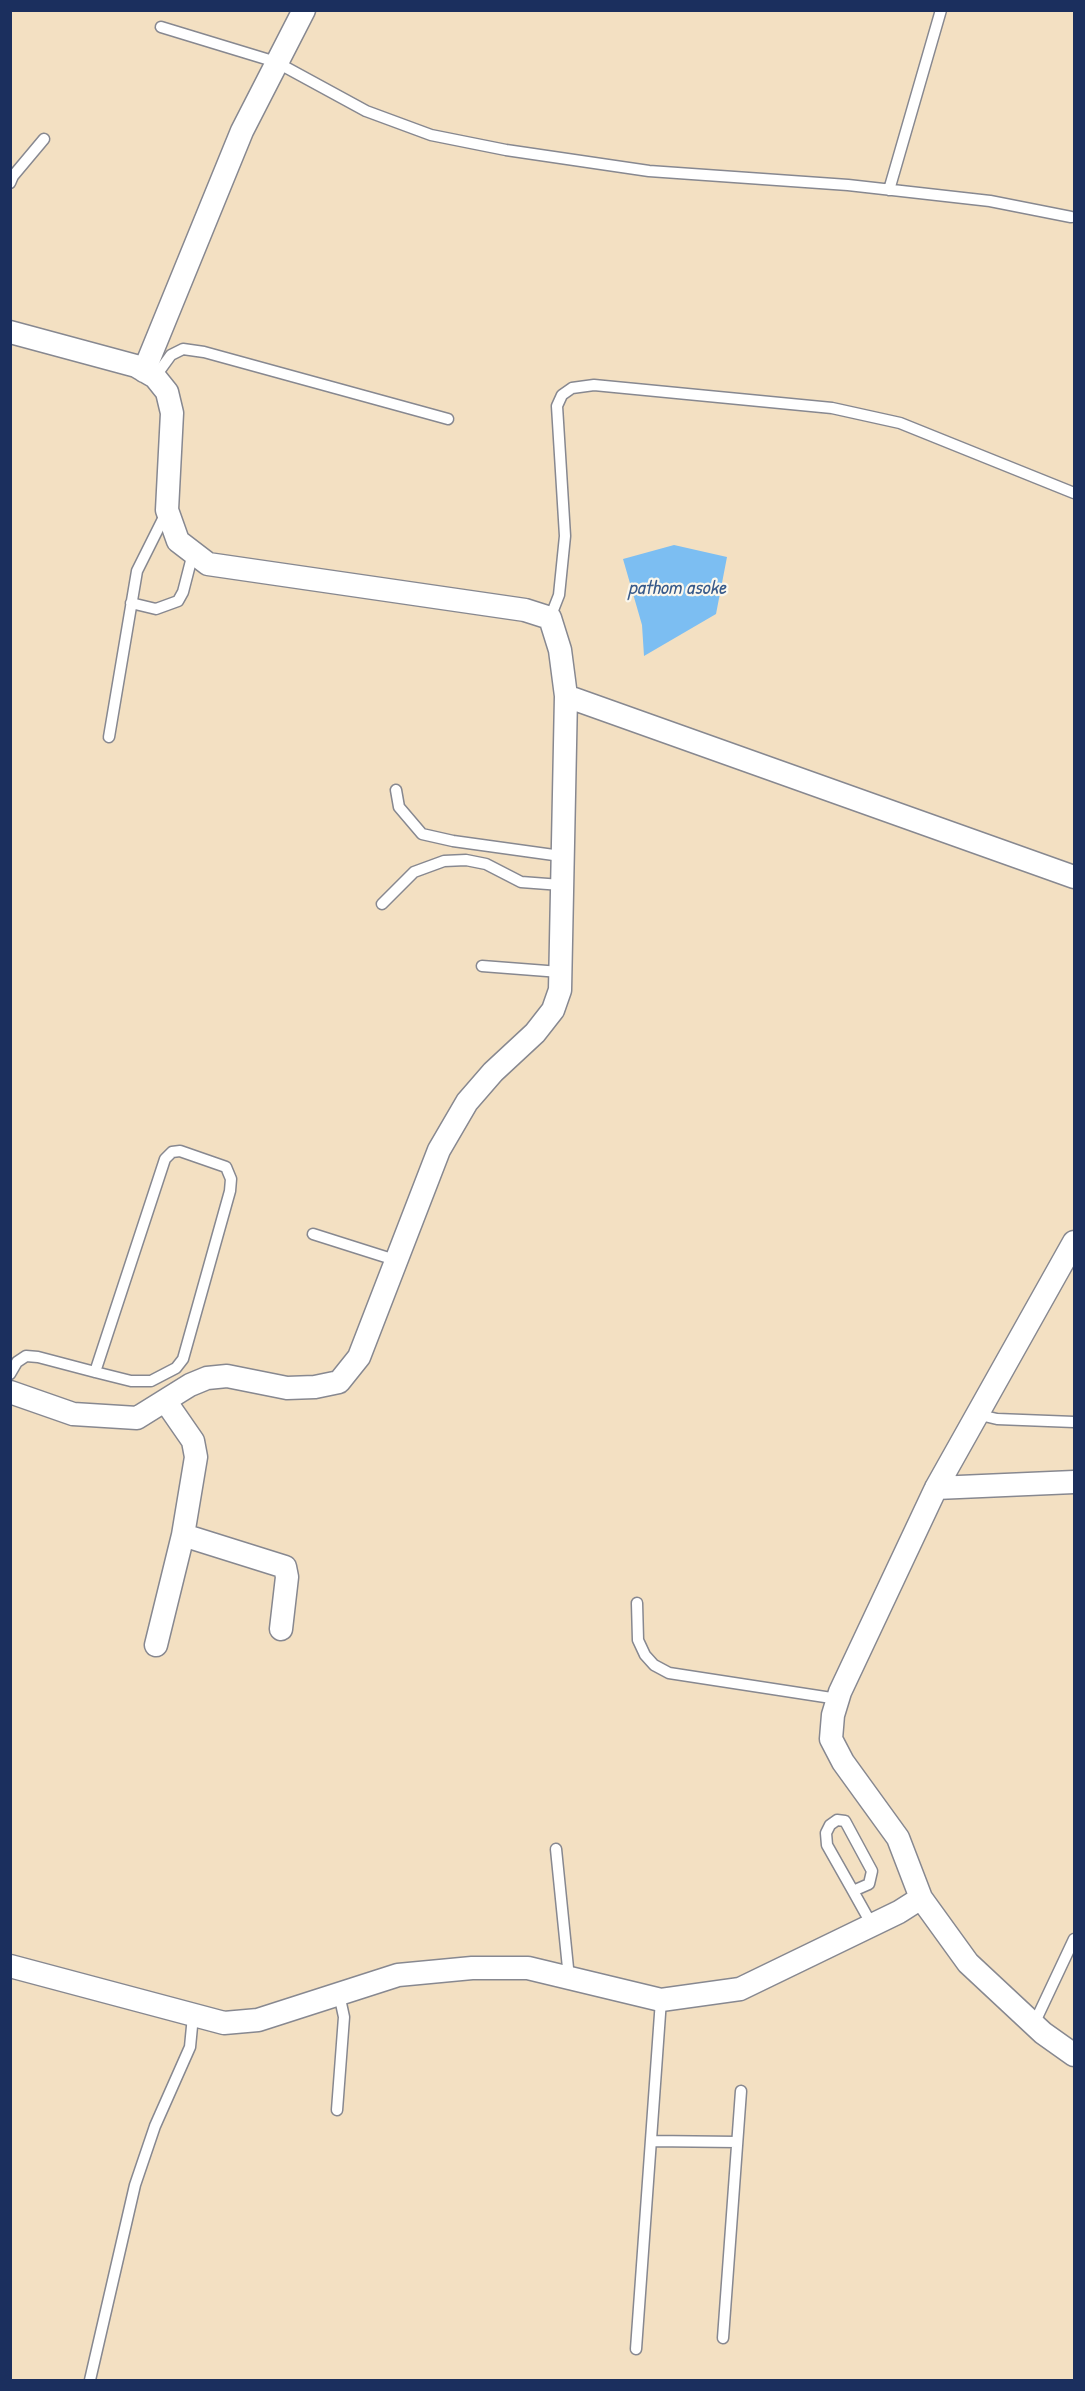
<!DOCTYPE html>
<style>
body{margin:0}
#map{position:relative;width:1085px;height:2391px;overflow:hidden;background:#f3e0c2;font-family:"Patrick Hand",sans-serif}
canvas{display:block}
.frame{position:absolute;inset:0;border:12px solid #1b2f5e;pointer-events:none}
</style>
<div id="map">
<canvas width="1085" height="2391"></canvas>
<div class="frame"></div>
</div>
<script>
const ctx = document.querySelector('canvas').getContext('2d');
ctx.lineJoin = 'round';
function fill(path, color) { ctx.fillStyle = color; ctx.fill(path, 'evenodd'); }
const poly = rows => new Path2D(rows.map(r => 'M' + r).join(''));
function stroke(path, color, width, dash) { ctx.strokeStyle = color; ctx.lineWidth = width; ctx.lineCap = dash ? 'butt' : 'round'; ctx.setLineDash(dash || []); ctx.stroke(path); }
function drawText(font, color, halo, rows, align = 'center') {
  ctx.font = font + ' "Patrick Hand",sans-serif'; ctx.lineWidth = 4.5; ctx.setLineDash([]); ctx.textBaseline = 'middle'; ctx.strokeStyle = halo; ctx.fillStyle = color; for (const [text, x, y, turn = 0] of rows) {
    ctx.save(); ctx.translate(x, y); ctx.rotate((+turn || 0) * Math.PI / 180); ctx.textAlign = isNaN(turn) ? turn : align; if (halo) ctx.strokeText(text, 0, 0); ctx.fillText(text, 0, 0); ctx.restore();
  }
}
fill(poly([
 [674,545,727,557,716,614,644,656,642,625,623,559]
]), '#7cbef2');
const lane = poly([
 [161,27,276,62,366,111,431,135,506,150,649,171,848,185,990,201,1071,217],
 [10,183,13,176,44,139],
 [889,190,941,10],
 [155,377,171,355,183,349,204,352,448,419],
 [131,603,156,609,178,601,183,592,193,553],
 [550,618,559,595,565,536,557,406,562,395,572,388,594,385,832,408,900,423,1074,493],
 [109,737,137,571,166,513],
 [396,790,399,807,422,834,453,841,561,856],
 [382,904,414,872,444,861,466,860,486,864,521,882,561,885],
 [482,966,560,972],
 [313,1234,395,1260],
 [10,1374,17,1362,26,1356,38,1357,95,1372,131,1381,151,1381,176,1368,183,1359,230,1191,231,1179,226,1167,180,1151,172,1152,165,1159,95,1372],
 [976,1414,997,1419,1074,1422],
 [637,1603,638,1640,645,1655,654,1665,669,1673,838,1699],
 [556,1849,569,1978],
 [853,1891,869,1884,872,1871,845,1821,837,1820,830,1825,826,1833,827,1845,853,1891,872,1925],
 [1034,2024,1074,1939],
 [337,2110,344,2017,339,1994],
 [651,2141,737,2142],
 [723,2338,741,2091],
 [636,2349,661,2000],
 [90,2380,135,2185,155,2126,190,2047,193,2016]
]);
const street = poly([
 [10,332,136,366,155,377,167,392,172,413,167,510,178,541,208,564,525,610,550,618,560,650,566,696,560,990,553,1010,535,1033,493,1072,467,1102,439,1150,359,1357,339,1382,315,1387,287,1388,227,1376,207,1378,190,1385,137,1418,73,1414,10,1392],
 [144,371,242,131,304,10],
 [566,696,1074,877],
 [936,1488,1074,1482],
 [183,1535,285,1567,287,1577,281,1629],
 [156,1645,183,1535,196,1457,193,1441,166,1402],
 [921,1898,898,1838,843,1762,831,1739,833,1715,840,1692,936,1488,1074,1242],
 [10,1966,224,2023,258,2020,398,1975,472,1968,528,1968,661,2000,740,1989,899,1912,921,1898,968,1963,1043,2033,1074,2055]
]);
stroke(lane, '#878890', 13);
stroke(street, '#878890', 25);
stroke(lane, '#fff', 10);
stroke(street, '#fff', 22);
drawText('italic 20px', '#385a8a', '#fbf7ec', [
 ["pathom asoke",677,589]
]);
</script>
